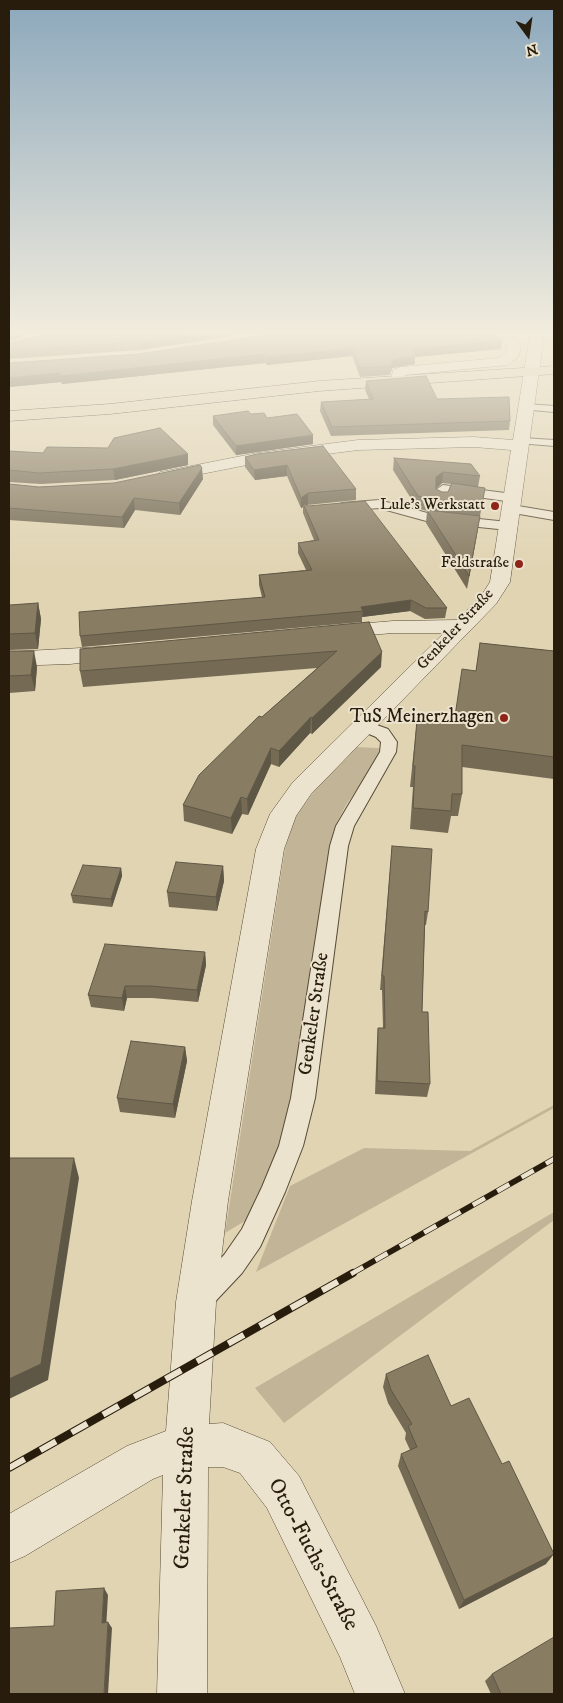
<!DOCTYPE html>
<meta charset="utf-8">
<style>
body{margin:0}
#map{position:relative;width:563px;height:1703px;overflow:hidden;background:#e1d4b3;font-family:"IM FELL DW Pica",serif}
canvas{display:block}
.frame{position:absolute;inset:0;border:10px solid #281d0d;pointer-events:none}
.north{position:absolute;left:503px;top:10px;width:50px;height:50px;-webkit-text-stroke:4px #ece3ce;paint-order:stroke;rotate:166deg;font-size:14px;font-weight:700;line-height:20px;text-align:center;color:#281d0d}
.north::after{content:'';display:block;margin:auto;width:18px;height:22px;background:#281d0d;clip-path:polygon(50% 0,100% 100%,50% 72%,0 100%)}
</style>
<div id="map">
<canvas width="563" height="1703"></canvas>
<div class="frame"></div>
<div class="north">N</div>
</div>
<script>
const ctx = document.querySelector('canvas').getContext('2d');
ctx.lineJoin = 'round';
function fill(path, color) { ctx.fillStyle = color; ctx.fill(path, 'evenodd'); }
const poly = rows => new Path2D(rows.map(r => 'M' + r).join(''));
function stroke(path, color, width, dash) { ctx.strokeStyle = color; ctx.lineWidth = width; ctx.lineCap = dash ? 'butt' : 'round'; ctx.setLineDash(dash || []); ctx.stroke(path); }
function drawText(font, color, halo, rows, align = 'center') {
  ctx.font = font + ' "IM FELL DW Pica",serif'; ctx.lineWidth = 4; ctx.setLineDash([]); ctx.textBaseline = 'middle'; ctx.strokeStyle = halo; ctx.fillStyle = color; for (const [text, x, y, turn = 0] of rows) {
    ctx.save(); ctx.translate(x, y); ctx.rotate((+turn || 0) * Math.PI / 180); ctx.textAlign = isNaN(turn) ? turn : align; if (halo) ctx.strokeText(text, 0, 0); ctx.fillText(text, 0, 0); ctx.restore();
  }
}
fill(poly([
 [355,747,378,748,382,751,380,756,346,805,337,822,327,868,292,1105,264,1195,245,1221,225,1233,285,849,294,818,318,786],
 [554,1105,554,1108,256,1272,290,1186,364,1148,470,1151],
 [554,1212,554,1220,284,1423,255,1388]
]), '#c2b597');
const lane = poly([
 [526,404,554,406,554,412,522,409,521,407,526,404],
 [522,438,554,440,554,446,518,443,516,441,522,438],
 [443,485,513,494,519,498,513,502,449,493,446,502,442,503,436,499,437,489,443,485],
 [379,500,431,514,508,522,514,526,508,530,430,522,379,508,342,511,336,507,342,503,379,500],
 [512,505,554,512,554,520,508,512,506,509,512,505],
 [363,720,388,729,397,742,396,752,354,826,348,846,315,1098,303,1146,285,1192,260,1247,242,1273,210,1307,201,1311,192,1307,188,1298,192,1289,224,1255,242,1229,262,1187,279,1146,291,1098,330,846,336,826,380,752,381,742,376,737,357,729,355,725,357,721,363,720]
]);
const street = poly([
 [501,335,515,335,521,348,518,357,508,365,405,375,403,383,398,384,393,383,391,380,393,370,401,367,499,358,506,352,507,348,501,335],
 [530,335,544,335,510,582,496,604,311,794,296,816,284,849,228,1201,216,1302,209,1424,223,1423,270,1442,299,1476,376,1626,405,1694,355,1694,340,1657,267,1508,240,1473,223,1467,208,1467,207,1694,157,1694,163,1475,153,1479,25,1556,9,1563,9,1514,127,1446,166,1431,176,1302,192,1201,256,849,270,814,293,782,444,633,393,633,334,638,326,637,323,632,326,627,334,626,393,621,457,620,481,596,490,582,511,450,474,447,358,450,257,463,166,481,160,480,157,476,160,472,166,471,257,453,358,440,474,437,513,440,530,335],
 [117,646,125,648,128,653,125,658,70,664,9,666,9,652,117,646]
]);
const primary = poly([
 [554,366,554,374,319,391,110,414,9,421,9,411,110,404,319,381,554,366]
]);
stroke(lane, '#564b36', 2);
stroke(street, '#564b36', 1);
stroke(primary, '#281d0d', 1);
fill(lane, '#ece3ce');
fill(street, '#ece3ce');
fill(primary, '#e1d4b3');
const railFar1 = poly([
 [351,1274,554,1159]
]);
const rail = poly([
 [9,1468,353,1273]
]);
stroke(railFar1, '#281d0d', 6);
stroke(rail, '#281d0d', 8);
stroke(railFar1, '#ece3ce', 4.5, [14]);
stroke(rail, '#ece3ce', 6, [18]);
fill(poly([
 [237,335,140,350,9,359,9,360,9,343],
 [502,341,501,349,415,357,415,364,392,368,390,375,360,377,352,356,267,365,265,363,62,384,61,382,9,387,9,363],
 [366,381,437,399,510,421,509,430,331,436,320,411,321,402,369,399,365,390],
 [251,414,267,418,313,444,236,455,213,425,213,416],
 [9,451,188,465,115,480,41,484,9,482],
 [257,454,356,489,356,500,307,505,447,608,445,618,425,619,410,611,362,617,362,622,82,647,80,636,262,597,259,585,259,575,306,570,298,553,298,543,314,540,303,513,303,507,301,508,287,476,255,480,245,467,245,457],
 [394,458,480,476,478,487,485,488,467,589,426,523,427,511,417,508,393,470],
 [442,483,451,484,448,492,442,492,436,489],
 [203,479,180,515,135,510,124,528,9,520,9,484,39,487],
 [38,603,41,619,38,649,9,650,9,606],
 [369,622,381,667,312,734,310,733,279,767,271,764,248,815,242,814,232,834,184,821,183,805,262,717,317,668,83,687,80,671],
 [480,643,554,651,554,779,462,767,462,794,458,816,451,816,448,833,410,829,413,787,410,787,417,720,454,723,476,671],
 [9,651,37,667,35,691,9,693],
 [392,846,428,912,426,925,425,925,422,1012,430,1084,427,1097,375,1094,377,1041,378,1028,383,1028,382,990,380,990],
 [223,866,224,881,217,911,169,907,167,892],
 [121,868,122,876,112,907,73,903,71,895],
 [205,952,206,965,198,1002,152,998,127,998,124,1011,91,1007,88,995],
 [185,1047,187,1061,175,1118,120,1112,117,1098],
 [386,1374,451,1406,546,1564,459,1609,398,1466,401,1454,410,1450,405,1439,406,1433,388,1403,383,1387],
 [492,1674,554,1694,491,1694,485,1681]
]), '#756b55');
fill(poly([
 [9,335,27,335,9,341],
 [184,335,237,335,140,350,139,342],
 [502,341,501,349,415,357,415,364,392,368,390,375,391,366,393,360,412,349],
 [352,348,352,356,267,365,267,357],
 [265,354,265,363,62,384,60,376],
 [60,373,61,382,9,387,9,378],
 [313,435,313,444,236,455,236,446],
 [188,454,188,465,115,480,113,469],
 [287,465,287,476,255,480,254,470],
 [202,468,203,479,180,515,179,503],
 [443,472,442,483,435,489,436,477],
 [308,493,308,504,305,506,303,503,303,507,301,508,301,498],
 [134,498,135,510,124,528,122,517],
 [480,516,478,529,467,589,469,576],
 [411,600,410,611,362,617,363,611,361,607],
 [38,603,41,619,38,649,35,633],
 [34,651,37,667,35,691,31,675],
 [382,652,381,667,312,734,312,718],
 [311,717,310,733,279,767,279,751],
 [271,748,271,764,248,815,247,799],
 [241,797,242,814,232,834,231,818],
 [223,866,224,881,217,911,216,897],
 [121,868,122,876,112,907,111,899],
 [205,952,206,965,198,1002,197,990],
 [125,986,127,998,124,1011,122,998],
 [185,1047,187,1061,175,1118,173,1104],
 [74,1158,79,1178,48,1380,9,1399,9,1379],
 [554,1554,546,1564,459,1609,464,1600],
 [104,1588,108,1595,106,1629,102,1623],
 [108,1622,112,1628,108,1694,104,1694]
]), '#5f5745');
const building = poly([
 [42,335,184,335,139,342,9,351,9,343,42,335],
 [266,335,496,335,502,341,412,349,416,356,393,360,391,366,360,368,352,348,267,357,265,354,60,376,60,373,9,378,9,363,139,354,266,335],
 [426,376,437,399,509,397,510,421,332,427,321,402,373,399,366,381,426,376],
 [248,411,251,414,264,413,267,418,297,414,313,435,236,446,213,416,248,411],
 [160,428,188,454,113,469,39,473,9,470,9,451,43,453,47,447,108,448,114,438,160,428],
 [323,446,356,489,308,493,301,498,287,465,254,470,245,457,257,454,323,446],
 [394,458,471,464,480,476,443,472,436,477,436,489,442,492,448,492,452,483,485,488,482,505,433,500,418,496,394,458],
 [200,465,202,468,179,503,134,498,122,517,9,508,9,484,39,487,114,483,200,465],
 [365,501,447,608,426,608,411,600,361,607,363,611,80,636,79,612,265,597,259,575,312,570,298,543,319,540,303,503,308,506,365,501],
 [427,510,480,516,469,576,427,510],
 [38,603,35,633,9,634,9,606,10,605,38,603],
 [369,622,382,652,312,718,311,717,279,751,271,748,247,799,241,797,231,818,183,805,199,775,259,716,262,717,337,651,80,671,80,649,369,622],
 [480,643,554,651,554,757,462,745,462,794,452,794,451,811,413,808,415,766,413,766,417,720,454,723,462,669,476,671,480,643],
 [9,651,34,651,31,675,9,676,9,651],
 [392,846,432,849,428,912,425,911,422,1012,428,1012,430,1084,377,1081,378,1028,385,1028,384,976,382,976,392,846],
 [176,862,223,866,216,897,167,892,176,862],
 [83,865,121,868,111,899,71,895,83,865],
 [105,944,205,952,197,990,150,986,125,986,122,998,88,995,105,944],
 [131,1041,185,1047,173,1104,117,1098,131,1041],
 [9,1158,74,1158,41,1364,9,1379,9,1158],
 [428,1355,451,1406,469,1398,502,1464,509,1461,554,1554,464,1600,401,1454,417,1447,408,1426,412,1424,391,1390,386,1374,428,1355],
 [104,1588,102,1623,108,1622,104,1694,9,1694,9,1628,54,1626,56,1591,104,1588],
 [554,1637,554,1694,501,1694,492,1674,554,1637]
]);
fill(building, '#887c63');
stroke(building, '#5f5745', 1);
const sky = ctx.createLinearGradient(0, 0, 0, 574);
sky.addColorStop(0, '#8ca8bc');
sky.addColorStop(0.58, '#f2ecdd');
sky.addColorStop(1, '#f2ecdd00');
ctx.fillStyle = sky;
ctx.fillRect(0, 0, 563, 574);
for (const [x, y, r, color] of [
 [495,506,5,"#8f2418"],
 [519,564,5,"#8f2418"],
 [504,718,5,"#8f2418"]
]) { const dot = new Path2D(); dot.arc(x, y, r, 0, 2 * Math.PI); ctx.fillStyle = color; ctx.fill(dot); stroke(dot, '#ece3ce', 2); }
drawText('16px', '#281d0d', '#ece3ce', [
 ["Lule's Werkstatt",485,506],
 ["Feldstraße",509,564]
], 'right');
drawText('16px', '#281d0d', '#ece3ce', [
 ["Genkeler Straße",456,630,-47]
]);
drawText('19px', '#281d0d', '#ece3ce', [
 ["TuS Meinerzhagen",494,718]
], 'right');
drawText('19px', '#281d0d', '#ece3ce', [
 ["Genkeler Straße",315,1014,-82]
]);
drawText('22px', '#281d0d', '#ece3ce', [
 ["Genkeler Straße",186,1498,-88],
 ["Otto-Fuchs-Straße",312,1555,62]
]);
</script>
